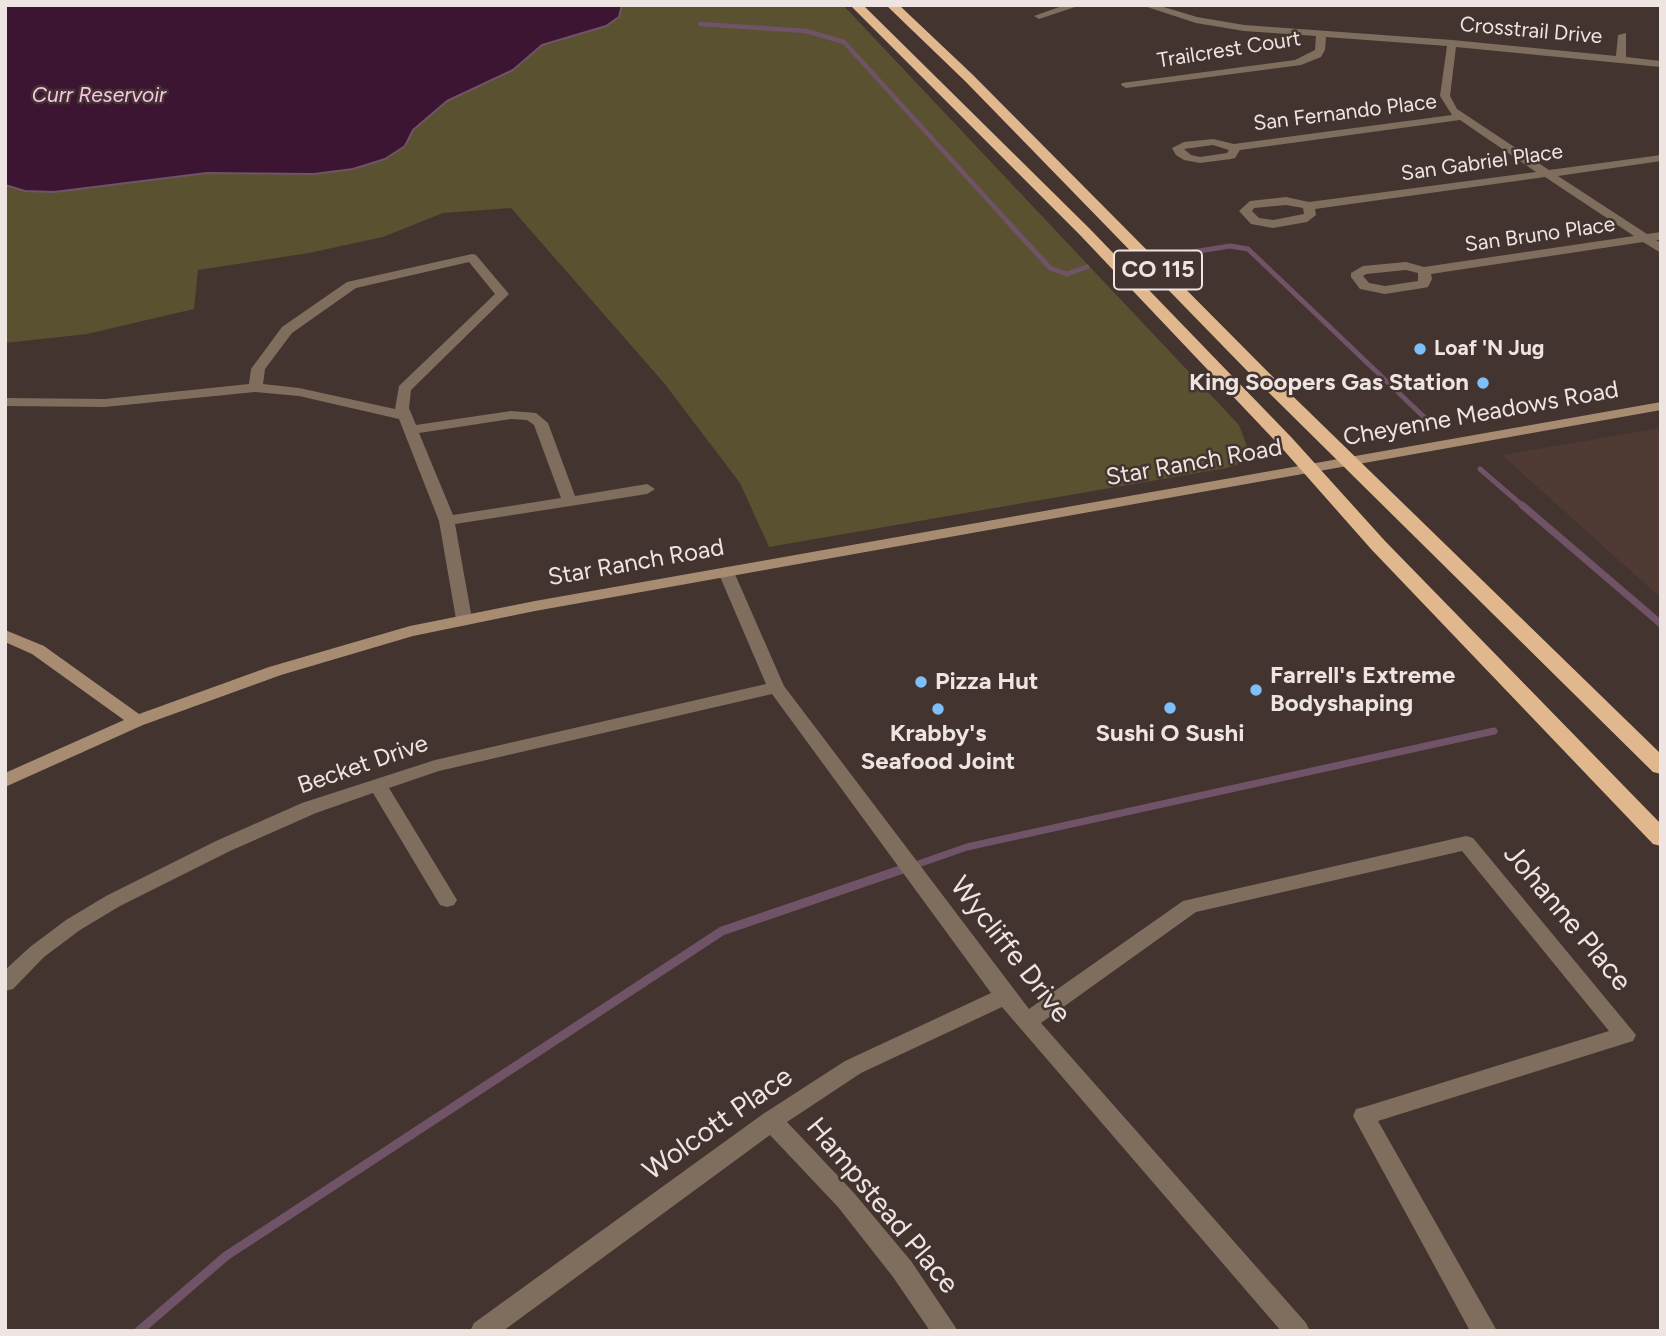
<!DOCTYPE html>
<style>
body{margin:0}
#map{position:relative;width:1666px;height:1336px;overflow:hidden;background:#433430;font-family:Figtree,sans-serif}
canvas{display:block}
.frame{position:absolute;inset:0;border:7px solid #eee4e2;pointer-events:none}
</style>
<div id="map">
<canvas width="1666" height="1336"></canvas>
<div class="frame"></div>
</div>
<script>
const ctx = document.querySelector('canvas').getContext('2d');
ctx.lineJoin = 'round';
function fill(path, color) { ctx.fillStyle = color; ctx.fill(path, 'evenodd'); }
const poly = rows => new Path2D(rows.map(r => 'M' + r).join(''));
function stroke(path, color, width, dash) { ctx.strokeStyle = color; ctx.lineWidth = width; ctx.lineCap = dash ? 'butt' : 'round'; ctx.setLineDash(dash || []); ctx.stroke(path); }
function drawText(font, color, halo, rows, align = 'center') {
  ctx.font = font + ' Figtree,sans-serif'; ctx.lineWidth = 5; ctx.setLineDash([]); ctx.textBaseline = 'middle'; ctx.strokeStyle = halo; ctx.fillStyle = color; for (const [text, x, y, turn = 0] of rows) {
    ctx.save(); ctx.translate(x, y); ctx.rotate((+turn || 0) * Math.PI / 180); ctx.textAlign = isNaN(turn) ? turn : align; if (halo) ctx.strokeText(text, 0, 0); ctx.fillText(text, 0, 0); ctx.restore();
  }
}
fill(poly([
 [1661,428,1661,598,1502,455]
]), '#503b34');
fill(poly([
 [622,5,843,5,1239,425,1248,449,1245,457,1237,465,1226,468,769,547,740,483,664,383,511,208,443,213,383,237,309,253,198,270,194,309,87,334,5,343,5,185,25,191,54,192,207,173,314,174,353,169,405,146,413,130,425,117,447,101,513,70,542,45,606,26,619,17]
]), '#595130');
const water = poly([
 [5,5,622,5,619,17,606,26,542,45,513,70,447,101,413,130,405,146,385,159,353,169,314,174,207,173,54,192,25,191,5,185,5,5]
]);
fill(water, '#3b1532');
stroke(water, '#715367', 2);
stroke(poly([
 [700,24,806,31,844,42,1009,223]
]), '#715367', 4.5);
stroke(poly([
 [1007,221,1050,268,1067,274,1087,267],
 [1174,255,1230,246,1248,249,1425,418],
 [1480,469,1524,507]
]), '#715367', 5);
stroke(poly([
 [1522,505,1661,624],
 [898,871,967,847,1494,731]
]), '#715367', 7);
stroke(poly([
 [139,1331,226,1256,722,931,903,869]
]), '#715367', 9);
fill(poly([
 [1065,5,1081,5,1039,19,1034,16,1065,5],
 [1141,5,1157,5,1197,17,1244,25,1452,40,1616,56,1618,35,1626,33,1626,57,1661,61,1661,67,1456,47,1450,96,1457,109,1549,170,1661,155,1661,161,1558,176,1647,234,1661,232,1661,240,1656,240,1661,243,1661,253,1643,242,1431,274,1432,279,1428,287,1423,288,1385,294,1360,289,1351,277,1351,273,1363,266,1406,262,1424,267,1634,236,1545,177,1315,209,1316,215,1307,222,1273,228,1251,224,1239,211,1250,201,1286,197,1309,202,1536,172,1460,120,1240,150,1235,158,1231,159,1200,163,1184,160,1176,155,1172,148,1184,142,1213,139,1234,144,1452,115,1440,96,1447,46,1326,37,1325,50,1321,57,1301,65,1126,88,1121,85,1122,83,1295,60,1315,50,1316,36,1244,31,1196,23,1141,5],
 [1213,145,1229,150,1227,153,1200,157,1191,155,1184,149,1213,145],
 [1286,205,1303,208,1304,214,1273,220,1259,218,1252,211,1254,208,1286,205],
 [1406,270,1418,273,1418,281,1385,286,1369,283,1363,276,1366,274,1406,270],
 [472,254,476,255,509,294,411,390,409,408,416,425,511,411,536,413,548,423,575,496,647,484,655,489,647,494,455,524,472,619,470,623,464,624,456,619,439,521,399,419,299,396,255,392,105,407,5,406,5,398,105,399,249,384,251,369,282,327,347,282,472,254],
 [469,262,495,294,399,386,395,409,299,388,263,384,265,369,292,333,356,288,469,262],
 [511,419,527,420,534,425,561,498,453,515,419,433,511,419],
 [726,567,734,572,784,686,1029,1009,1183,901,1466,836,1473,838,1636,1035,1633,1041,1378,1121,1497,1331,1470,1331,1353,1116,1356,1109,1364,1107,1609,1031,1462,851,1196,912,1041,1023,1306,1323,1310,1331,1281,1331,1002,1007,861,1073,787,1122,854,1193,911,1261,958,1331,930,1331,893,1277,838,1207,770,1135,503,1331,470,1331,474,1323,763,1114,845,1061,991,993,772,694,439,771,389,788,457,900,454,905,447,907,440,905,373,793,316,813,230,851,120,906,80,930,44,957,13,989,5,991,5,970,30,947,66,920,106,896,216,841,302,803,435,760,766,684,718,572,726,567]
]), '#7f6e5e');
fill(poly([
 [1661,402,1661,410,535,611,413,636,281,675,143,725,5,787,5,773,124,720,32,654,5,642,5,630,44,646,139,714,269,667,410,626,535,601,1661,402]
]), '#a78c72');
fill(poly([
 [850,5,863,5,1089,228,1292,438,1385,541,1661,824,1661,846,1653,844,1371,549,1280,446,1079,234,850,5],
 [886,5,899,5,973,75,1269,373,1661,754,1661,774,1653,772,1257,381,965,81,886,5]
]), '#e1b78e');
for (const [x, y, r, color] of [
 [1420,349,7,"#7ebef9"],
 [1483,383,7,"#7ebef9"],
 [921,682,7,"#7ebef9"],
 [1256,690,7,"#7ebef9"],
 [1170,708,7,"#7ebef9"],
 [938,709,7,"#7ebef9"]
]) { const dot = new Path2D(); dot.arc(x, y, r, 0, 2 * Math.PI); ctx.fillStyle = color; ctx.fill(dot); stroke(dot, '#433430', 2.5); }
drawText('21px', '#eee4e2', '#433430', [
 ["Crosstrail Drive",1531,31,5],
 ["Trailcrest Court",1229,50,-9],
 ["San Fernando Place",1345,113,-7],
 ["San Gabriel Place",1482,163,-8],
 ["San Bruno Place",1540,235,-8]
]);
drawText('italic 21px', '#fcc4ec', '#433430', [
 ["Curr Reservoir",99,96]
]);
drawText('bold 21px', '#eee4e2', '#433430', [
 ["Loaf 'N Jug",1434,349]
], 'left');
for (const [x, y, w] of [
 [1158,270,88]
]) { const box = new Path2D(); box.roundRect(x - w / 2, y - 19.5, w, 39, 5); ctx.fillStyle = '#433430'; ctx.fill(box); stroke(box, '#eee4e2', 2); }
drawText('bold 23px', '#eee4e2', null, [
 ["CO 115",1158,270]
]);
drawText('bold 24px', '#eee4e2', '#433430', [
 ["King Soopers Gas Station",1469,383,"right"],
 ["Farrell's Extreme",1270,676],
 ["Bodyshaping",1270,704],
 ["Pizza Hut",935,682],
 ["Krabby's",938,734,"center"],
 ["Seafood Joint",938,762,"center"],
 ["Sushi O Sushi",1170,734,"center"]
], 'left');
drawText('24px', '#eee4e2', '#433430', [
 ["Cheyenne Meadows Road",1481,414,-10],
 ["Star Ranch Road",1194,463,-10],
 ["Star Ranch Road",636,563,-10],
 ["Becket Drive",363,765,-19]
]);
drawText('28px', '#eee4e2', '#433430', [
 ["Johanne Place",1567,918,50],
 ["Wycliffe Drive",1010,950,52],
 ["Wolcott Place",718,1124,-35],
 ["Hampstead Place",882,1206,50]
]);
</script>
